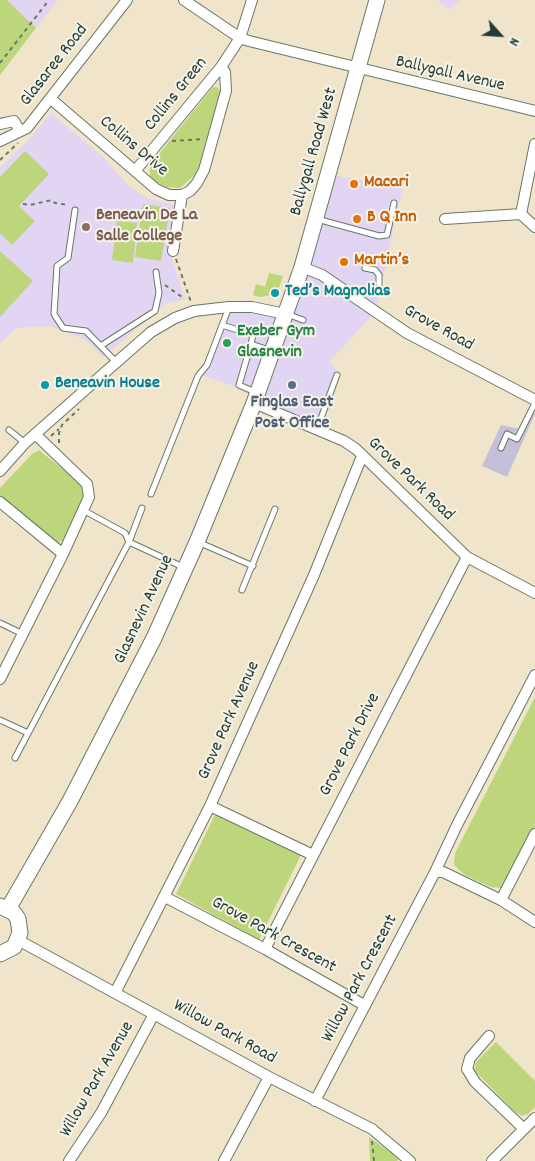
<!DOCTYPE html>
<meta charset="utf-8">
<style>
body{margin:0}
#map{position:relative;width:535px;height:1161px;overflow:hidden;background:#f0e5ca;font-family:Dekko,sans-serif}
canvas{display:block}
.north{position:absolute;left:475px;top:10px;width:50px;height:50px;-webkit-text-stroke:4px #f7f3e8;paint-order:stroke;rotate:116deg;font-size:14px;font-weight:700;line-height:20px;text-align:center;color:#1f3d34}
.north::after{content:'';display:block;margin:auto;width:18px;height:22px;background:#1f3d34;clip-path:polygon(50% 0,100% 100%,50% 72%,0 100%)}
</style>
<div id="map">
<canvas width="535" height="1161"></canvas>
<div class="north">N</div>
</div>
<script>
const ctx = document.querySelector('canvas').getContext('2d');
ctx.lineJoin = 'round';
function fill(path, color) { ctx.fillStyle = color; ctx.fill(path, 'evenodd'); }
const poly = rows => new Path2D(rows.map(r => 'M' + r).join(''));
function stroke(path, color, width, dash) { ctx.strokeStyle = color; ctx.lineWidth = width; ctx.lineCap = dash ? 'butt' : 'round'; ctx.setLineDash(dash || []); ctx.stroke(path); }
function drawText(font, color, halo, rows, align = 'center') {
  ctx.font = font + ' Dekko,sans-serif'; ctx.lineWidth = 4; ctx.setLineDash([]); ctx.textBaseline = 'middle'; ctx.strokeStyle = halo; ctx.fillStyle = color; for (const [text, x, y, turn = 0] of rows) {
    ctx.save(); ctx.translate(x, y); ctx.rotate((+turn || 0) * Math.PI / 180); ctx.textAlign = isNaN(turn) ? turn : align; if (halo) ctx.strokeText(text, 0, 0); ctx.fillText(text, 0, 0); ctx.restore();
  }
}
fill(poly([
 [7,0,58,0,36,28],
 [437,0,459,0,450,10],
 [51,113,104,158,129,186,149,199,174,205,169,249,185,300,166,303,103,357,86,340,50,326,16,328,0,343,0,167,27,142],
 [328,175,403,186,378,301,369,319,329,362,336,369,316,425,228,384,202,375,228,307,283,313]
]), '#e2d4f3');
fill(poly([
 [530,409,535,414,507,477,482,466,501,425,520,429]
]), '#c5c0da');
fill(poly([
 [0,0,7,0,36,28,0,75],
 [213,87,217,87,221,93,199,171,180,188,167,187,154,181,150,175,150,165],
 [25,151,49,174,19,206,35,221,12,245,0,233,0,177],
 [143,204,170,208,161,261,135,257],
 [117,221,137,223,133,263,112,260],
 [0,251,33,281,0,317],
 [269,273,283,276,278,291,271,295,260,297,253,295,256,284,265,287],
 [39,450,85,487,87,492,67,535,62,541,55,543,12,509,0,495,0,488,32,454],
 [535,697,535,827,508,880,501,888,491,887,465,875,454,865,455,853],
 [216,813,301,855,259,940,176,894],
 [496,1042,535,1081,535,1107,528,1114,522,1116,514,1111,474,1070,476,1062],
 [369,1137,399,1158,397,1161,370,1161]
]), '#bed67b');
const service = poly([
 [75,210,68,258,57,266,54,314,63,328,86,331,116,362],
 [317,219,379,236,387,235,394,203],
 [365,268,375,270,379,275,379,284],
 [287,314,303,320],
 [222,325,253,335,251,344],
 [102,345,155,311,159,293,156,272],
 [255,392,239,385,251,344,272,351],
 [317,429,337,375],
 [9,430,25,443],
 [501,448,507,434,517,439,535,403],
 [151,494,198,376,207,365,229,307],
 [83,510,125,533,129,542,183,567],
 [198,542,253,566],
 [242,590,275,509],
 [0,623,23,634],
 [0,720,28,733],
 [15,758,129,542,142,508]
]);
const minor = poly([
 [184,0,240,38,249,41,535,111],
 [51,99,156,189,169,195,182,195,190,191,197,183,204,170,226,91,225,72,221,67],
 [0,124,14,121,20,131],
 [0,141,27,128,127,0],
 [535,144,521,214,535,227],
 [135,171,221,67,240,38,252,0],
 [445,219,521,214],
 [173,251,182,195],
 [302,267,322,275,407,333,535,400],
 [254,403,344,441,356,449,467,557,535,593],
 [0,471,25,443,102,375,151,332,175,318,194,311,229,307,252,307,285,314],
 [0,502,63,554],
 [0,679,63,554,89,497,87,484,35,434],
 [210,806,313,855],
 [435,872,443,872,501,900,535,922],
 [165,897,265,949,364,1005],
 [501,900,535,834],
 [18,940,269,1077,372,1129,410,1161],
 [265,949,467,557],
 [115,993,210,806,314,575,362,456],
 [489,1036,470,1058,467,1069,475,1082,523,1128],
 [315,1101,435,872,457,825,535,675],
 [69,1161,101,1113,154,1014],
 [224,1161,269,1077],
 [492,1161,535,1118]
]);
const secondary = poly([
 [0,906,14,913,18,919,20,933,14,947,0,954],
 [8,909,70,801,154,638,197,542,254,403,302,267,377,0]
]);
stroke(service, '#687868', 7);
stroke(minor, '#687868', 12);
stroke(secondary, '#687868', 17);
stroke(poly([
 [0,63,49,0],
 [172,141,202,139],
 [0,160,18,143],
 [23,204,30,205,52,200,55,203,69,205],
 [176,259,191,302],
 [165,285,182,297],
 [51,436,59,429],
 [59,443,59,433,62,425,79,409],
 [372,1141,374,1161]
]), '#687868', 2, [4, 4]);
stroke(service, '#fff', 5);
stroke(minor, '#fff', 10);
stroke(secondary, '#fff', 15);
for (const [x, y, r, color] of [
 [354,184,5,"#e8710a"],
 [357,219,5,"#e8710a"],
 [86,227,5,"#8d6e63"],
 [344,262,5,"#e8710a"],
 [275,293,5,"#0f9aa8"],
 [227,343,5,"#2e9e5b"],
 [45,385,5,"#0f9aa8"],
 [292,385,5,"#5c6f8a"]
]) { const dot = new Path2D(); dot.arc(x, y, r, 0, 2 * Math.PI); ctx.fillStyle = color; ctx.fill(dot); stroke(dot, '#f7f3e8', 2); }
drawText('18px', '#1f3d34', '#f7f3e8', [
 ["Glasaree Road",55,66,-52],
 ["Ballygall Avenue",450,75,13],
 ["Collins Green",177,95,-51],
 ["Collins Drive",133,147,40],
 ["Ballygall Road West",315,152,-74],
 ["Grove Road",438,329,29],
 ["Grove Park Road",410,480,44],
 ["Glasnevin Avenue",145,610,-65],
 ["Grove Park Avenue",230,721,-66],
 ["Grove Park Drive",351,745,-63],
 ["Grove Park Crescent",273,936,29],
 ["Willow Park Crescent",361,979,-62],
 ["Willow Park Road",224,1033,29],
 ["Willow Park Avenue",98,1080,-60]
]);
drawText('bold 18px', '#c56008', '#f7f3e8', [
 ["Macari",364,184],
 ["B Q Inn",367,219],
 ["Martin’s",354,262]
], 'left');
drawText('bold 18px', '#785e54', '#f7f3e8', [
 ["Beneavin De La",96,217],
 ["Salle College",96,238]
], 'left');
drawText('bold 18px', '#0d838f', '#f7f3e8', [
 ["Ted’s Magnolias",285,293],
 ["Beneavin House",55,385]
], 'left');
drawText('bold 18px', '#27864d', '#f7f3e8', [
 ["Exeber Gym",237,333],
 ["Glasnevin",237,354]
], 'left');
drawText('bold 18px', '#4e5e75', '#f7f3e8', [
 ["Finglas East",292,404],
 ["Post Office",292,425]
]);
</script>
